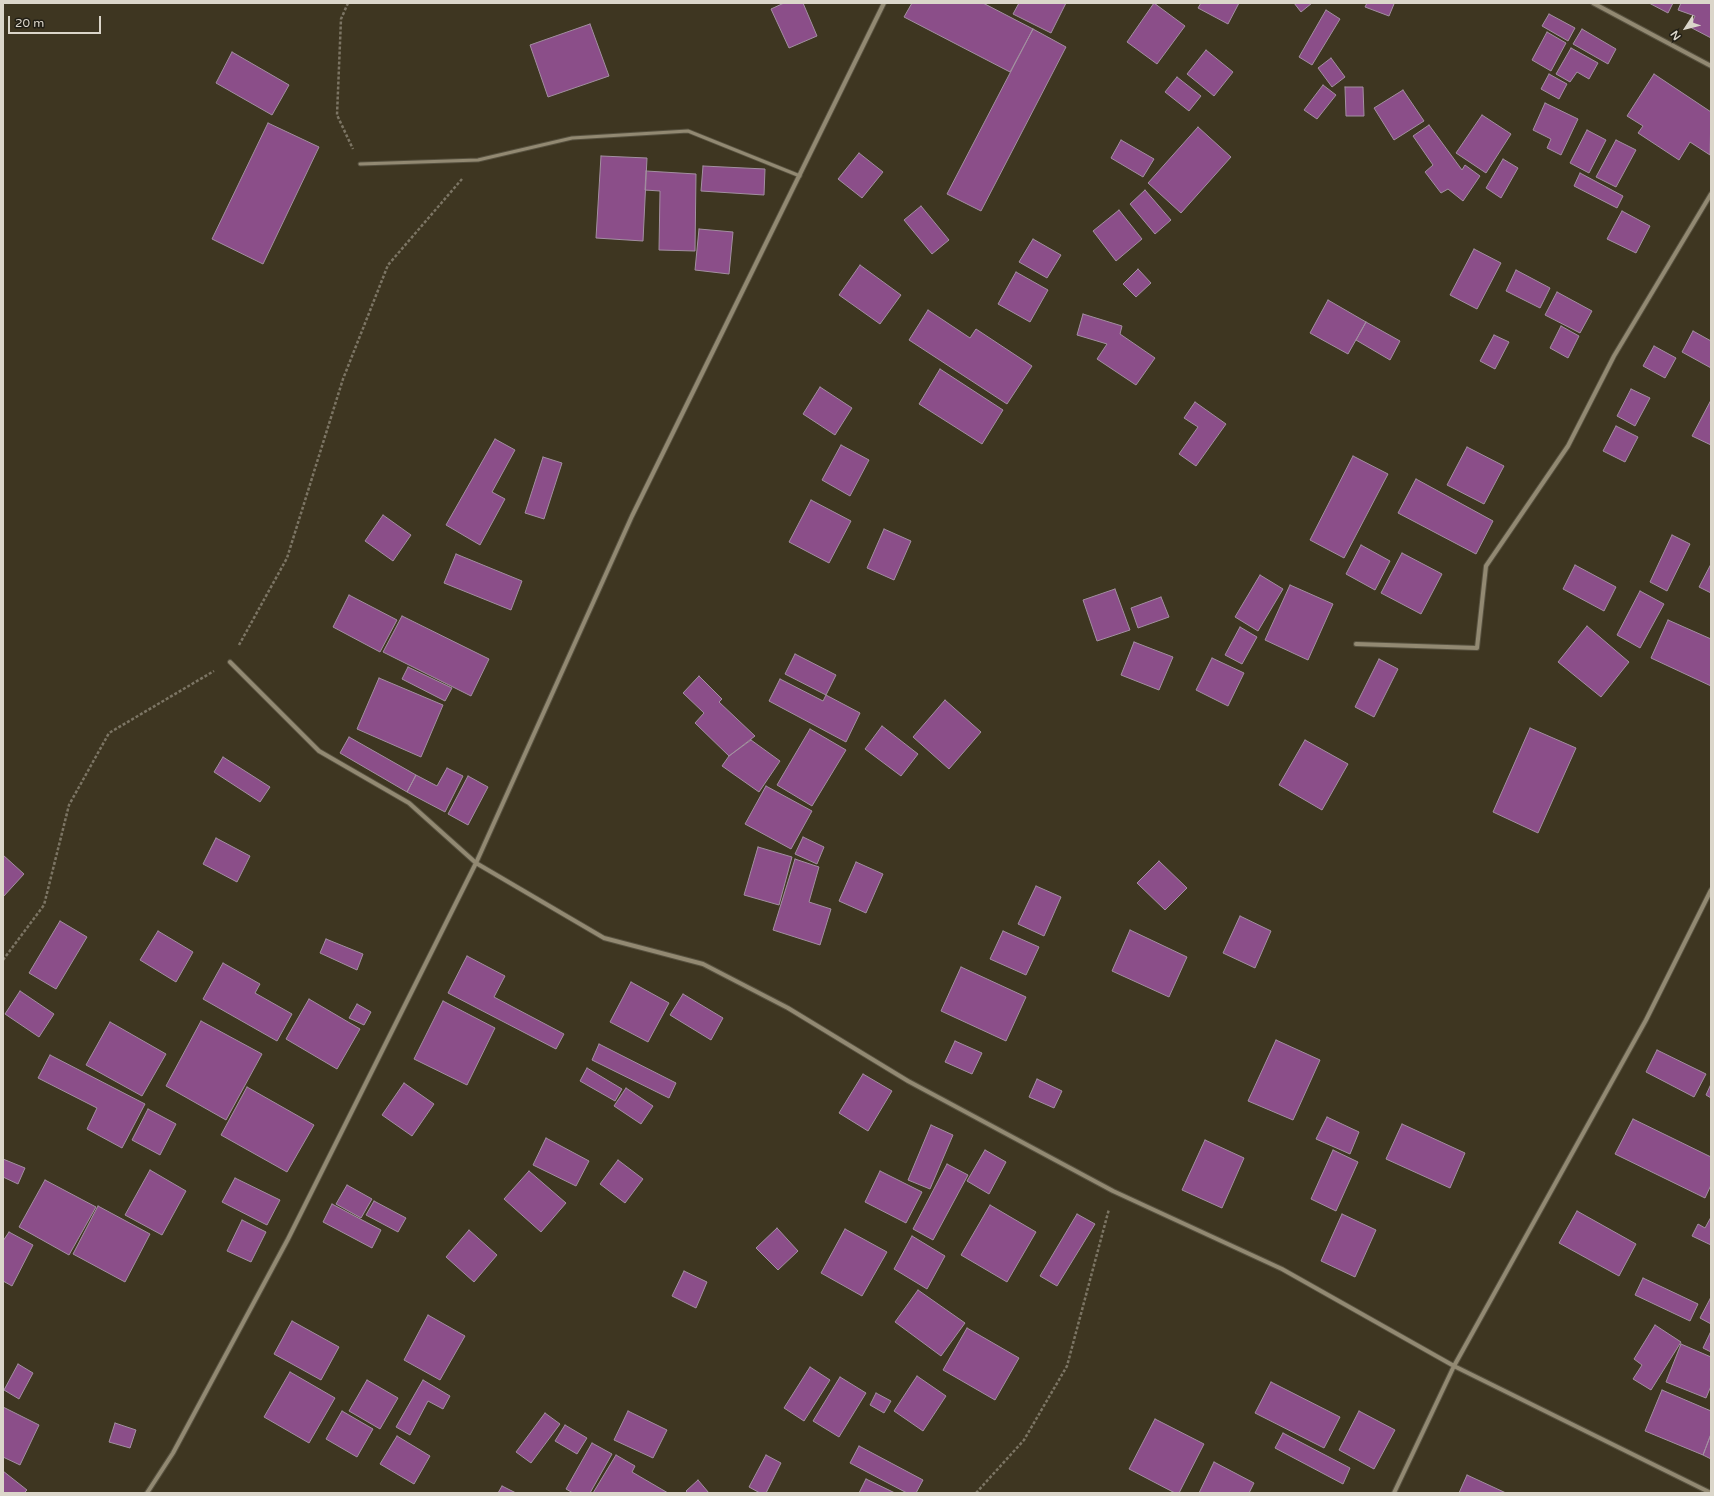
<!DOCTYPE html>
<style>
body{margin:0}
#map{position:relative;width:1714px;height:1496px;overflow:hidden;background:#3e3621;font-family:"Varela Round",sans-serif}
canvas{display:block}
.frame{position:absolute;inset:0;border:4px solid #dbd6ca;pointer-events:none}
.north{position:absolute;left:1666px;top:8px;width:40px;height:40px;-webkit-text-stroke:3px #211e15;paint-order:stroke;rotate:234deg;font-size:11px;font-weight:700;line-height:16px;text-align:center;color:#dbd6ca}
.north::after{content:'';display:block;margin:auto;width:14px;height:18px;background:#dbd6ca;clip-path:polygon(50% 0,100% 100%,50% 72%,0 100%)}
.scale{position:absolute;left:8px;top:16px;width:93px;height:18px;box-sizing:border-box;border:2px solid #dbd6ca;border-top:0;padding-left:5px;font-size:12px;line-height:14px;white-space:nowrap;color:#dbd6ca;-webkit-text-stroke:3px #211e15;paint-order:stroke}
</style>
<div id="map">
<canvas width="1714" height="1496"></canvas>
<div class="frame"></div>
<div class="north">N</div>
<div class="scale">20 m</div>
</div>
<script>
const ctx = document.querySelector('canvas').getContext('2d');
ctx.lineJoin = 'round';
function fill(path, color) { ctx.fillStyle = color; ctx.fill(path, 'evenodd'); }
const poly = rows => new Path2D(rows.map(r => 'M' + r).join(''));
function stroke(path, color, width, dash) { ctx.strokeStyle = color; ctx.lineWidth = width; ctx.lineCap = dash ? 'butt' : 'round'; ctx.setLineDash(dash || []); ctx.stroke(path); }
const building = poly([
 [784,3,803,3,817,36,789,48,771,9,784,3],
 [912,3,983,3,1033,29,1010,72,904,17,912,3],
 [1019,3,1066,3,1051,33,1013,14,1019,3],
 [1154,3,1185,26,1157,64,1127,42,1154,3],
 [1201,3,1239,3,1228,24,1198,8,1201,3],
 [1294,3,1312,3,1301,12,1294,3],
 [1367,3,1392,3,1394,4,1389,16,1365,7,1367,3],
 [1649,3,1673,3,1668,13,1649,3],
 [1681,3,1711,3,1711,38,1690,27,1695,16,1678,10,1681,3],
 [1326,10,1340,19,1312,65,1299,57,1326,10],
 [1549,14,1575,28,1568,41,1542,26,1549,14],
 [590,24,609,76,548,97,530,45,590,24],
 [1033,29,1066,47,981,211,947,194,1033,29],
 [1582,29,1616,49,1608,64,1573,44,1582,29],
 [1547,32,1566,43,1551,71,1532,60,1547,32],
 [1571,48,1598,63,1589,79,1577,72,1570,82,1556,74,1571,48],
 [1206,50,1233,72,1214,96,1187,74,1206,50],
 [232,52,289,85,272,115,216,83,232,52],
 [1331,58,1345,77,1332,87,1318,68,1331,58],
 [1549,74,1567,84,1559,99,1541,89,1549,74],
 [1654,74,1711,112,1710,155,1690,142,1679,160,1638,133,1643,126,1627,116,1654,74],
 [1177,77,1201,96,1189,111,1165,92,1177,77],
 [1323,85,1336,95,1317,119,1304,110,1323,85],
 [1345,87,1363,87,1364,116,1346,116,1345,87],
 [1403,90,1424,121,1394,140,1374,108,1403,90],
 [1545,103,1578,119,1561,155,1547,148,1551,139,1533,130,1545,103],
 [1482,115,1511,134,1486,173,1456,153,1482,115],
 [268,123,319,147,263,264,212,239,268,123],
 [1429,125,1462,170,1465,165,1480,176,1463,201,1448,189,1441,193,1425,172,1433,165,1413,136,1429,125],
 [1198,127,1231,157,1181,213,1148,183,1198,127],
 [1587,130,1606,140,1589,173,1570,163,1587,130],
 [1121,140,1154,159,1143,177,1111,158,1121,140],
 [1616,140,1636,150,1616,187,1596,177,1616,140],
 [859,153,883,172,862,198,838,179,859,153],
 [601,156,647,158,643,241,596,238,601,156],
 [1503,159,1518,168,1501,198,1486,188,1503,159],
 [703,166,765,169,764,195,701,191,703,166],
 [646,171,696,174,695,251,659,250,660,191,645,190,646,171],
 [1580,173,1623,196,1617,208,1574,186,1580,173],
 [1145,190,1171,220,1155,234,1130,204,1145,190],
 [921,206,949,240,932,254,904,220,921,206],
 [1119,210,1142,239,1116,261,1093,231,1119,210],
 [1622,211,1650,226,1636,253,1607,239,1622,211],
 [699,229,733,232,729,274,695,270,699,229],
 [1033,239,1061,255,1047,278,1019,262,1033,239],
 [1474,249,1501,263,1477,309,1450,295,1474,249],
 [860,265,901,295,880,324,839,295,860,265],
 [1138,269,1151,283,1136,297,1123,284,1138,269],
 [1516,270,1550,288,1540,308,1506,291,1516,270],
 [1016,272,1048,290,1030,322,998,304,1016,272],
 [1557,292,1592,311,1580,333,1545,315,1557,292],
 [1328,300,1366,322,1348,354,1310,333,1328,300],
 [928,310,970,338,976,329,1032,366,1007,404,909,340,928,310],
 [1083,314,1122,326,1120,334,1155,358,1136,385,1097,359,1107,344,1077,335,1083,314],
 [1366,322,1400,341,1390,360,1356,340,1366,322],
 [1561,326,1579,336,1568,358,1550,348,1561,326],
 [1693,331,1711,341,1711,368,1682,352,1693,331],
 [1494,335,1509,342,1495,369,1480,361,1494,335],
 [1654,346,1676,358,1665,378,1643,366,1654,346],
 [940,369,1003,410,982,444,919,404,940,369],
 [820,387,852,408,835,435,803,414,820,387],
 [1631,389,1650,398,1635,426,1617,416,1631,389],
 [1711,400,1711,445,1692,436,1711,400],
 [1195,402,1226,424,1196,466,1179,454,1198,427,1184,418,1195,402],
 [1616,426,1638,437,1625,462,1603,451,1616,426],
 [495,439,515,450,492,492,505,499,480,545,446,525,495,439],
 [841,445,869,460,850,496,822,480,841,445],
 [1467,447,1504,466,1484,504,1447,485,1467,447],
 [1353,456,1388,474,1344,558,1310,540,1353,456],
 [543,457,562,463,544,519,525,513,543,457],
 [1416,479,1493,521,1476,554,1398,513,1416,479],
 [811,500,851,521,829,563,789,542,811,500],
 [383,515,411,535,393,561,365,541,383,515],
 [884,529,911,541,894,580,867,568,884,529],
 [1672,535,1690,544,1667,591,1650,582,1672,535],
 [1361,545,1390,561,1375,590,1346,574,1361,545],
 [1402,553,1442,574,1421,614,1381,593,1402,553],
 [456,554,522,581,511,610,444,583,456,554],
 [1711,564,1711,593,1699,587,1711,564],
 [1575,565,1616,587,1604,611,1563,589,1575,565],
 [1260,575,1283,589,1258,631,1235,617,1260,575],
 [1290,585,1333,604,1308,660,1265,640,1290,585],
 [1115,589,1130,630,1097,641,1083,600,1115,589],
 [1640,591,1664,604,1640,648,1617,635,1640,591],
 [349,595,397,620,380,652,333,627,349,595],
 [1161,597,1169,617,1138,628,1131,608,1161,597],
 [402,616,489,659,471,696,383,652,402,616],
 [1668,620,1711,639,1711,686,1651,658,1668,620],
 [1587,626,1629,662,1601,697,1558,662,1587,626],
 [1240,627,1257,637,1242,664,1225,655,1240,627],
 [1134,642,1173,657,1159,690,1121,675,1134,642],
 [795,654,836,675,826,695,785,674,795,654],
 [1212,658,1244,673,1228,706,1196,690,1212,658],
 [1379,659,1398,669,1374,717,1355,707,1379,659],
 [408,667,452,688,445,701,402,679,408,667],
 [699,676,722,699,719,702,755,736,729,756,695,723,704,713,683,693,699,676],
 [379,678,443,705,421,757,357,729,379,678],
 [780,679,823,701,826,695,860,713,846,742,769,701,780,679],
 [945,700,981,732,949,769,913,737,945,700],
 [882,726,918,754,901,776,865,749,882,726],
 [1530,728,1576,748,1538,833,1493,812,1530,728],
 [810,729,846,750,812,806,777,785,810,729],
 [349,737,416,775,407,792,340,753,349,737],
 [751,740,780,761,759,792,722,766,729,756,751,740],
 [1305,740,1348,764,1322,810,1279,785,1305,740],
 [223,757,270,787,260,802,214,772,223,757],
 [447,768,463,776,445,812,407,792,416,775,437,786,447,768],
 [468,776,488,787,468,825,448,814,468,776],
 [766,786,812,811,791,849,745,824,766,786],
 [803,837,824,847,817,864,795,854,803,837],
 [216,838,250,856,237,882,203,864,216,838],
 [758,847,792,857,779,905,744,895,758,847],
 [3,855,24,874,3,897,3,855],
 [795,859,819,867,809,902,831,909,820,945,773,930,795,859],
 [1159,861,1187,888,1165,910,1137,883,1159,861],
 [856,862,883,874,866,913,839,901,856,862],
 [1036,886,1061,897,1044,936,1018,924,1036,886],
 [1240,916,1271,931,1255,968,1223,953,1240,916],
 [60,921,87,937,56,989,29,973,60,921],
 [1130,930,1187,957,1169,997,1112,971,1130,930],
 [158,931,193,952,176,982,140,960,158,931],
 [1003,931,1039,947,1026,975,990,959,1003,931],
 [326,939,363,954,357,970,320,953,326,939],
 [467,956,505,976,494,997,564,1034,556,1049,448,993,467,956],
 [223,963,260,984,255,993,292,1014,277,1041,203,999,223,963],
 [961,967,1026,997,1006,1041,941,1011,961,967],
 [631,982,669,1003,648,1042,610,1022,631,982],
 [20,991,54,1014,39,1037,5,1014,20,991],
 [683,994,723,1018,711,1040,670,1015,683,994],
 [309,999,360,1029,337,1069,286,1039,309,999],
 [443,1001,495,1028,467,1085,414,1059,443,1001],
 [357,1004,371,1012,364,1025,349,1018,357,1004],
 [201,1021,262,1054,226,1120,166,1086,201,1021],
 [110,1022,166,1054,142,1096,86,1065,110,1022],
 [1276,1040,1320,1060,1293,1120,1248,1101,1276,1040],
 [955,1041,982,1053,972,1074,945,1062,955,1041],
 [599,1044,676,1083,669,1098,592,1060,599,1044],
 [1657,1050,1706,1074,1694,1097,1646,1072,1657,1050],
 [50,1055,145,1104,122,1148,87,1129,97,1108,38,1078,50,1055],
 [587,1068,622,1089,615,1101,580,1081,587,1068],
 [863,1074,892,1091,868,1131,839,1113,863,1074],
 [1037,1079,1062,1091,1054,1108,1029,1097,1037,1079],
 [404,1083,434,1104,412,1136,382,1115,404,1083],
 [1711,1084,1711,1098,1706,1095,1711,1084],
 [247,1087,314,1125,287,1172,221,1135,247,1087],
 [626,1088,653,1106,641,1124,614,1106,626,1088],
 [148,1109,176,1124,160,1155,132,1140,148,1109],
 [1327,1117,1359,1132,1350,1154,1316,1139,1327,1117],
 [1633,1119,1711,1157,1711,1185,1705,1198,1615,1154,1633,1119],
 [1402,1124,1465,1153,1450,1188,1386,1159,1402,1124],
 [931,1125,953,1135,930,1189,908,1180,931,1125],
 [546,1138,589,1161,576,1186,533,1165,546,1138],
 [1205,1140,1244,1158,1222,1208,1182,1190,1205,1140],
 [985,1150,1006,1162,989,1194,967,1181,985,1150],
 [1333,1150,1358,1162,1336,1211,1311,1199,1333,1150],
 [3,1159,25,1168,18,1184,3,1177,3,1159],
 [618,1160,643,1179,625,1203,600,1184,618,1160],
 [947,1164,968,1175,933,1240,913,1229,947,1164],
 [150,1170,186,1191,162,1235,125,1215,150,1170],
 [529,1171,566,1203,541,1232,504,1199,529,1171],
 [880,1171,922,1192,906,1223,865,1202,880,1171],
 [235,1178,280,1200,267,1225,222,1202,235,1178],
 [45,1180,96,1207,69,1255,19,1227,45,1180],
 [347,1185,372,1199,361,1218,336,1204,347,1185],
 [374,1201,406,1218,398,1232,366,1215,374,1201],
 [332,1204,381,1230,372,1248,323,1222,332,1204],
 [990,1205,1036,1232,1007,1282,961,1255,990,1205],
 [98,1206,150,1234,125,1282,73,1254,98,1206],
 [1577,1211,1636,1244,1619,1276,1559,1243,1577,1211],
 [1077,1214,1095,1224,1057,1286,1040,1276,1077,1214],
 [1342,1214,1376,1230,1355,1277,1321,1261,1342,1214],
 [1711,1217,1711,1245,1692,1236,1698,1224,1705,1228,1711,1217],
 [242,1220,266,1232,251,1262,227,1251,242,1220],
 [777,1228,798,1251,778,1270,756,1248,777,1228],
 [845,1229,887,1252,862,1296,821,1273,845,1229],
 [469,1230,497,1255,474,1282,446,1257,469,1230],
 [9,1232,33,1245,12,1286,3,1281,3,1241,9,1232],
 [912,1236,945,1256,927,1289,894,1269,912,1236],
 [684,1271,707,1282,696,1308,672,1296,684,1271],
 [1643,1278,1698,1304,1690,1321,1635,1295,1643,1278],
 [918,1290,965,1323,941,1356,895,1322,918,1290],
 [1710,1299,1711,1300,1711,1324,1700,1318,1710,1299],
 [428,1315,465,1336,440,1380,404,1360,428,1315],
 [292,1321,339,1347,321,1380,274,1354,292,1321],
 [1655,1325,1681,1342,1651,1390,1633,1379,1642,1365,1634,1359,1655,1325],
 [967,1328,1019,1358,995,1400,943,1370,967,1328],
 [1711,1331,1711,1352,1703,1348,1711,1331],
 [1681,1344,1711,1357,1711,1386,1706,1398,1666,1382,1681,1344],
 [18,1364,33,1373,19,1399,4,1390,18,1364],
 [810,1367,830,1380,804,1421,784,1408,810,1367],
 [290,1372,335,1398,309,1443,264,1417,290,1372],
 [917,1376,946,1396,923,1431,894,1411,917,1376],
 [840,1377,866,1393,839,1437,813,1421,840,1377],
 [367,1380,398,1398,380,1429,349,1411,367,1380],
 [423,1380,450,1396,443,1409,428,1401,410,1435,396,1427,423,1380],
 [1271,1382,1340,1417,1324,1448,1255,1413,1271,1382],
 [1662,1390,1711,1411,1711,1434,1703,1455,1645,1431,1662,1390],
 [876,1393,891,1401,884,1413,870,1405,876,1393],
 [3,1407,39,1425,20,1465,3,1457,3,1407],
 [342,1411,373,1429,357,1457,326,1439,342,1411],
 [628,1411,667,1430,653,1458,614,1440,628,1411],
 [1359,1411,1395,1430,1374,1469,1339,1450,1359,1411],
 [545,1413,560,1424,531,1463,516,1452,545,1413],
 [1155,1419,1204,1444,1179,1493,1175,1493,1129,1469,1155,1419],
 [115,1423,136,1430,130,1448,109,1442,115,1423],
 [565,1425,587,1438,577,1454,555,1441,565,1425],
 [1283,1433,1350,1468,1343,1484,1275,1448,1283,1433],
 [1711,1434,1711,1459,1703,1455,1711,1434],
 [397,1436,430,1456,414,1484,380,1464,397,1436],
 [592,1443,612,1454,590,1493,573,1493,566,1489,592,1443],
 [859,1446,923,1480,916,1493,907,1493,850,1463,859,1446],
 [616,1455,635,1466,632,1472,668,1493,593,1493,616,1455],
 [766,1455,781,1463,766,1493,760,1493,749,1487,766,1455],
 [1214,1462,1254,1483,1249,1493,1199,1493,1214,1462],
 [3,1471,27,1490,24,1493,3,1493,3,1471],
 [1467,1475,1506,1493,1459,1493,1467,1475],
 [866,1479,895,1493,859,1493,866,1479],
 [698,1480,709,1493,688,1493,686,1491,698,1480],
 [502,1486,516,1493,498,1493,502,1486]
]);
fill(building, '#8b4e89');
stroke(building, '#a38fa1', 1);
const lane = poly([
 [360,164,478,160,572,138,688,131,800,176]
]);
const street = poly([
 [1593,3,1711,66],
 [1356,644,1477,648,1486,566,1568,446,1614,356,1711,194],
 [230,662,319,751,409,803,476,863,604,938,703,964,788,1008,908,1081,1113,1191,1282,1269,1454,1366,1711,1493],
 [147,1493,173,1453,288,1239,476,863,632,516,884,3],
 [1394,1493,1454,1366,1646,1020,1711,890]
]);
stroke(lane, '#57513f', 5);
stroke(street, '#57513f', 6);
stroke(poly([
 [348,3,341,19,337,115,353,149],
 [239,645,287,558,343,379,388,265,462,179],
 [3,960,44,905,69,805,109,733,214,671],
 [976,1493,1024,1440,1067,1366,1109,1209]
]), '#7c7564', 2.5, [3, 2]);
stroke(lane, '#928972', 3);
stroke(street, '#928972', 4);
</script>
